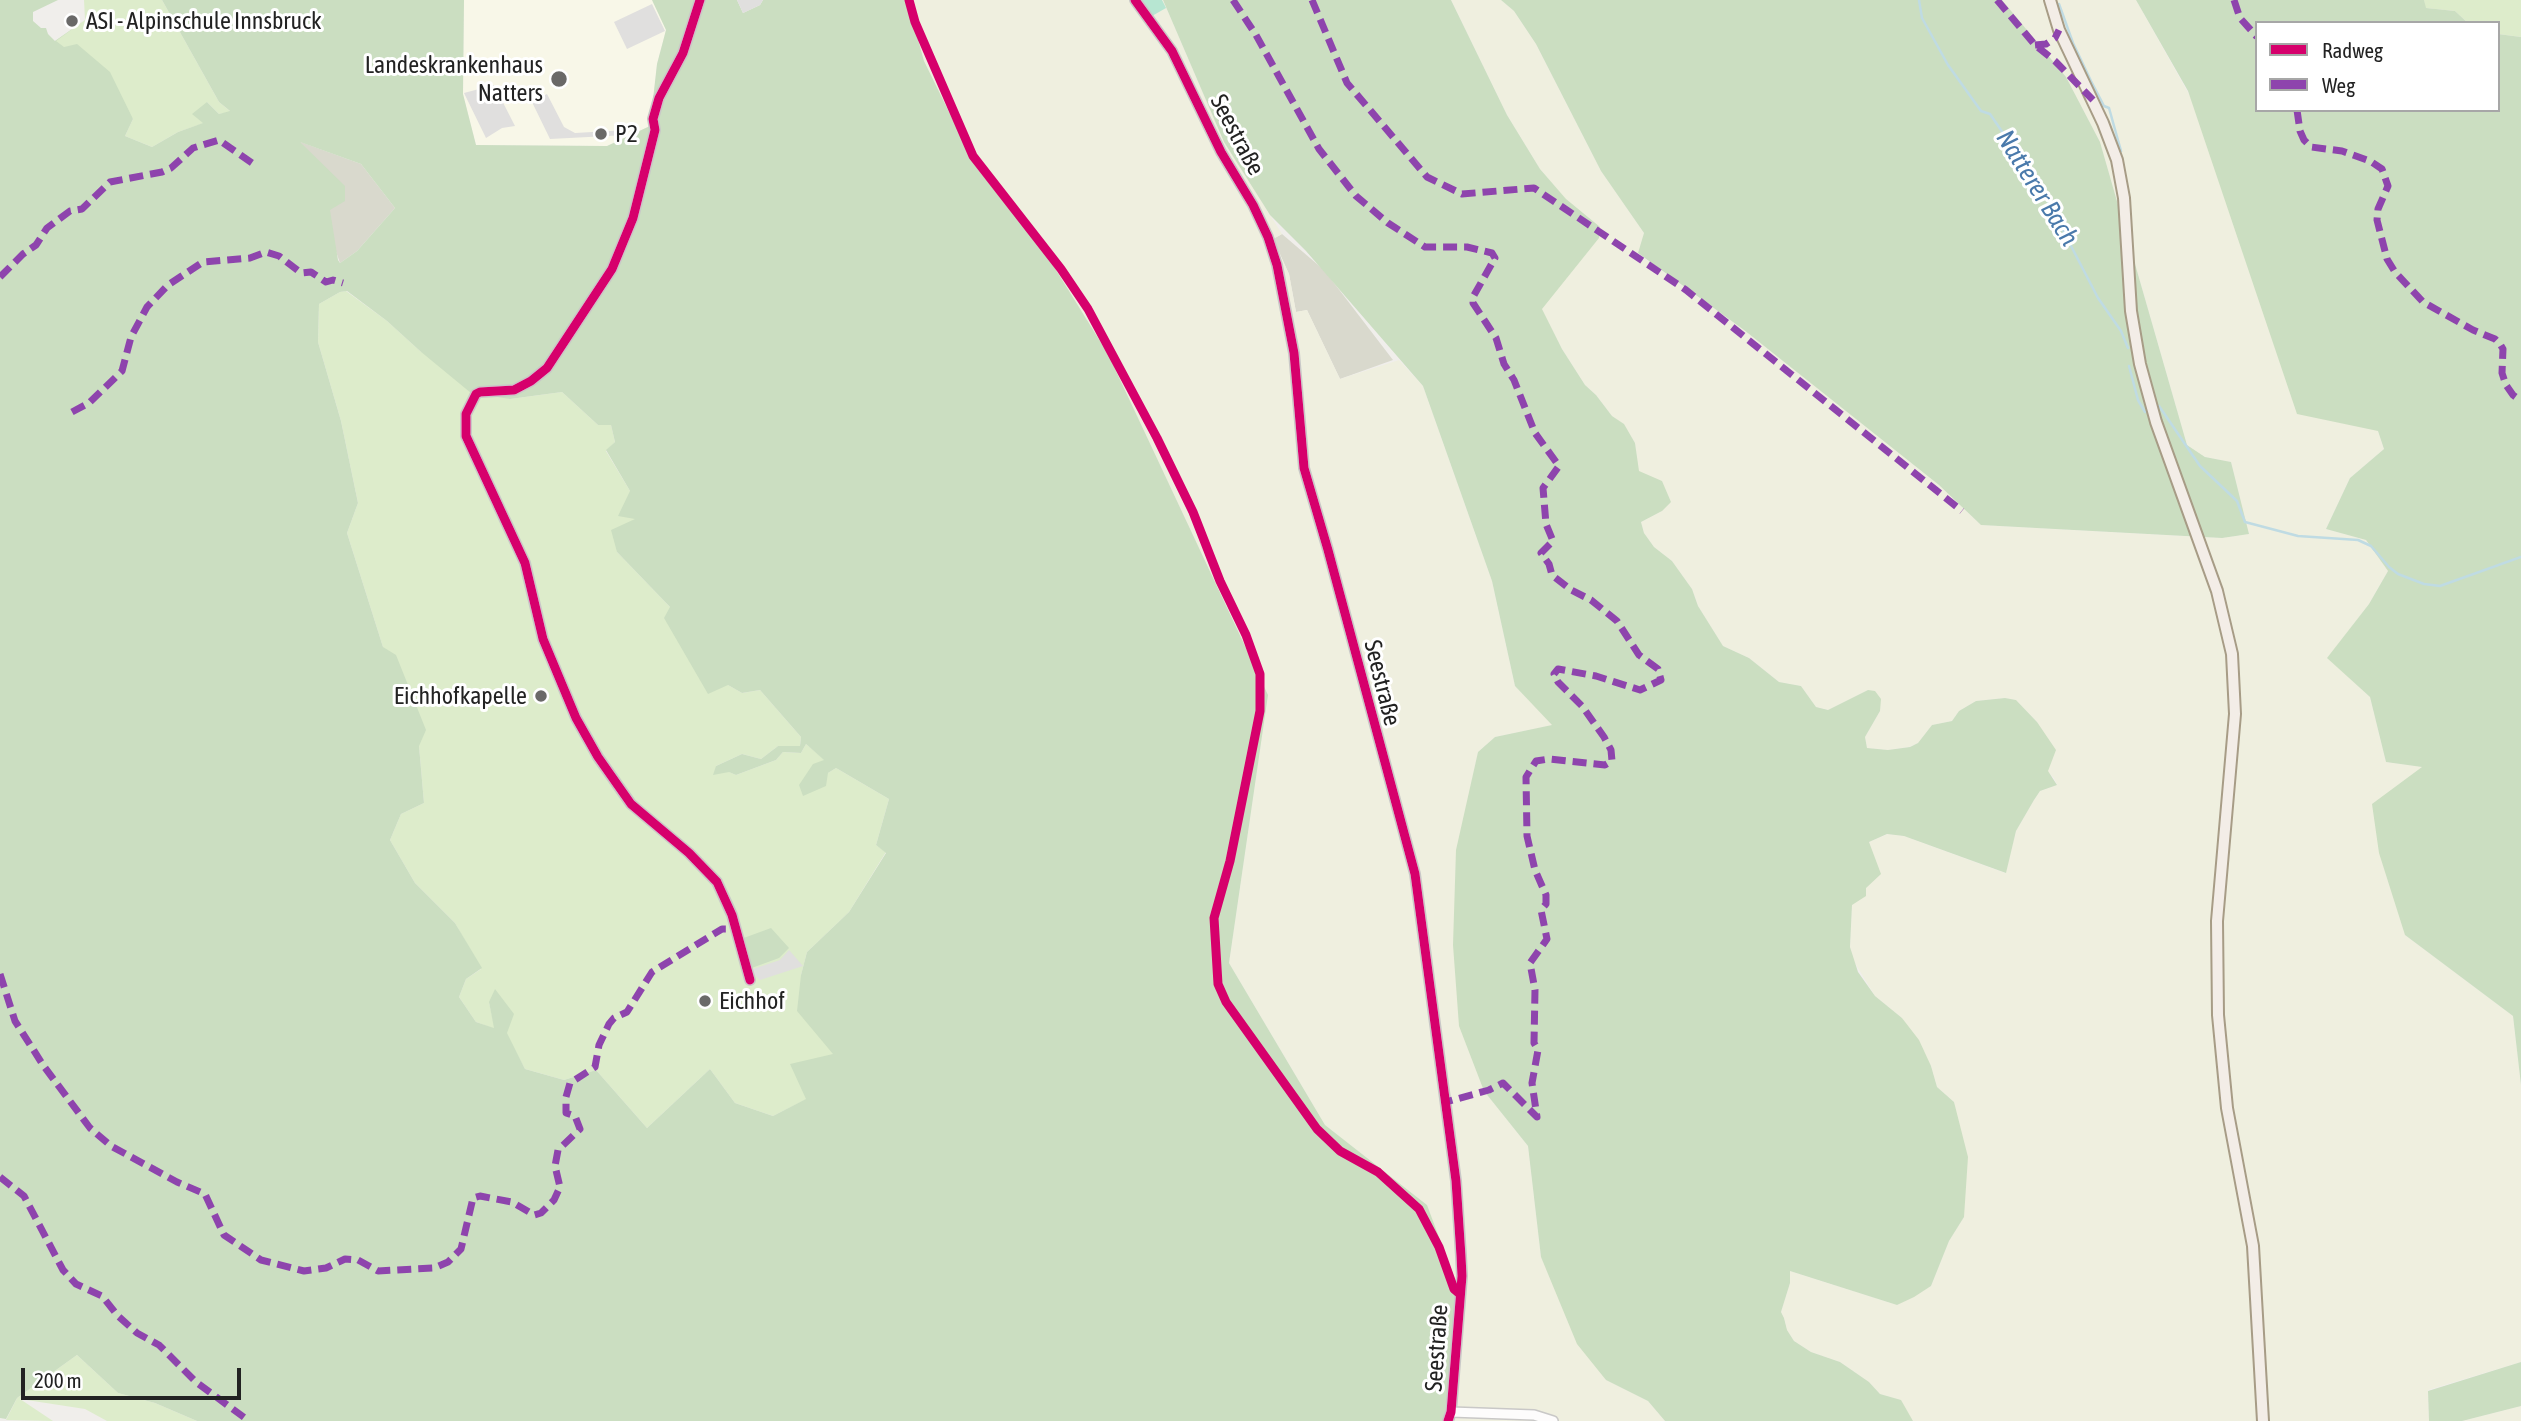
<!DOCTYPE html>
<meta charset="utf-8">
<style>
body{margin:0}
#map{position:relative;width:2521px;height:1421px;overflow:hidden;background:#f0eeeb;font-family:"Asap Condensed",sans-serif}
canvas{display:block}
.legend{position:absolute;left:2255px;top:21px;width:245px;height:91px;box-sizing:border-box;background:#fff;border:2px solid #a7a7a7;margin:0;padding:9px 12px;list-style:none;font-size:21px;color:#222}
.legend li{display:flex;align-items:center;gap:14px;height:35px}
.legend b{width:35px;border:2px solid #a7a7a7}
.scale{position:absolute;left:21px;top:1368px;width:220px;height:32px;box-sizing:border-box;border:4px solid #222;border-top:0;padding-left:9px;font-size:21px;line-height:24px;white-space:nowrap;color:#222;-webkit-text-stroke:5px #fff;paint-order:stroke}
</style>
<div id="map">
<canvas width="2521" height="1421"></canvas>
<ul class="legend">
<li><b style="height:9px;background:#d6006c"></b>Radweg</li>
<li><b style="height:9px;background:#8e44ad"></b>Weg</li>
</ul>
<div class="scale">200 m</div>
</div>
<script>
const ctx = document.querySelector('canvas').getContext('2d');
ctx.lineJoin = 'round';
function fill(path, color) { ctx.fillStyle = color; ctx.fill(path, 'evenodd'); }
const poly = rows => new Path2D(rows.map(r => 'M' + r).join(''));
function stroke(path, color, width, dash) { ctx.strokeStyle = color; ctx.lineWidth = width; ctx.lineCap = dash ? 'butt' : 'round'; ctx.setLineDash(dash || []); ctx.stroke(path); }
function drawText(font, color, halo, rows, align = 'center') {
  ctx.font = font + ' "Asap Condensed",sans-serif'; ctx.lineWidth = 6; ctx.setLineDash([]); ctx.textBaseline = 'middle'; ctx.strokeStyle = halo; ctx.fillStyle = color; for (const [text, x, y, turn = 0] of rows) {
    ctx.save(); ctx.translate(x, y); ctx.rotate((+turn || 0) * Math.PI / 180); ctx.textAlign = isNaN(turn) ? turn : align; if (halo) ctx.strokeText(text, 0, 0); ctx.fillText(text, 0, 0); ctx.restore();
  }
}
fill(poly([
 [464,0,652,0,666,30,657,64,650,126,607,146,476,145,463,94]
]), '#f8f7e8');
fill(poly([
 [298,141,361,164,395,208,357,251,340,263],
 [1282,234,1324,270,1393,360,1340,379,1307,310,1296,312,1289,274,1273,239]
]), '#d9d9cd');
fill(poly([
 [907,0,1163,0,1224,142,1282,234,1273,239,1289,274,1296,312,1307,310,1340,379,1399,360,1423,386,1492,581,1515,686,1553,725,1495,737,1478,752,1470,790,1484,1091,1528,1146,1541,1257,1606,1380,1648,1401,1665,1421,1444,1421,1427,1205,1325,1125,1229,963,1268,695,1108,354,1048,257,976,167,924,61],
 [1451,0,1501,0,1514,11,1536,44,1601,171,1644,233,1638,254,1744,330,1939,485,1981,525,2221,538,2249,534,2231,462,2205,457,2187,445,2100,142,2066,77,2002,0,2136,0,2378,431,2384,449,2350,478,2326,529,2366,540,2388,571,2369,604,2328,658,2370,697,2386,762,2423,767,2405,935,2513,1016,2521,1085,2521,1362,2428,1390,2429,1421,1913,1421,1900,1400,1880,1394,1869,1382,1840,1362,1811,1352,1794,1341,1787,1330,1784,1318,1781,1312,1790,1283,1790,1271,1897,1305,1931,1286,1949,1241,1964,1217,1954,1102,1937,1087,1931,1066,1902,1018,1875,996,1853,960,1850,947,1852,905,1866,888,1869,842,1888,834,1904,836,2005,873,2016,831,2034,800,2040,791,2057,785,2054,778,2048,772,2037,722,2016,700,2005,698,1976,701,1959,711,1952,721,1932,725,1918,743,1909,747,1888,750,1867,748,1865,737,1880,711,1868,690,1828,710,1816,707,1801,686,1779,682,1749,658,1723,646,1698,606,1692,589,1672,561,1654,547,1644,533,1641,522,1662,511,1638,471,1635,443,1624,425,1612,416,1596,395,1585,385,1562,349,1541,308,1598,238,1540,169,1507,115],
 [2521,1406,2521,1421,2462,1421]
]), '#efefdf');
fill(poly([
 [84,0,162,0,219,102,231,112,219,114,207,102,204,123,178,132,152,147,125,136,133,119,55,41,85,20],
 [2424,0,2521,0,2521,37,2498,34,2498,23,2468,23,2455,11,2425,8],
 [346,291,387,321,420,351,510,399,562,392,598,425,611,425,615,442,606,451,630,491,637,518,617,552,670,607,728,685,742,693,760,690,801,737,800,746,778,746,761,759,742,754,716,766,736,775,776,760,783,752,801,753,806,744,825,760,828,773,836,768,889,799,876,845,886,852,849,912,807,952,801,975,834,1054,807,1099,773,1116,735,1103,710,1069,647,1128,596,1070,564,1080,525,1069,489,1002,495,1029,476,1022,459,997,466,979,481,969,455,923,415,883,390,840,401,814,424,803,419,746,383,647,347,533,358,503,341,421,318,342,319,304,340,292],
 [77,1355,118,1393,155,1403,197,1421,107,1421,85,1409,20,1399,53,1421,6,1420,17,1398]
]), '#ddeccb');
fill(poly([
 [0,0,58,0,33,12,33,21,41,28,46,28,48,34,55,41,85,20,84,0,85,20,56,41,64,47,77,44,110,72,133,119,125,136,152,147,178,132,203,123,192,114,207,102,219,114,230,111,219,102,162,0,464,0,463,94,476,145,607,146,650,126,657,64,666,30,652,0,737,0,743,13,760,5,763,0,907,0,924,61,976,167,1048,257,1108,354,1268,695,1229,963,1325,1125,1427,1205,1458,1288,1444,1421,197,1421,155,1403,118,1393,77,1355,17,1398,6,1419,0,1418],
 [300,142,361,164,395,208,357,251,340,263,338,260,330,210,345,201,345,186],
 [347,291,387,321,420,351,471,393,510,399,562,392,598,425,611,425,615,442,606,450,630,491,618,516,635,519,611,530,617,552,670,607,664,618,708,694,728,685,742,693,760,690,801,737,800,746,778,746,761,759,742,754,716,766,713,775,729,772,736,775,776,760,783,752,801,753,806,744,824,760,813,764,799,785,803,796,826,786,828,773,836,768,889,799,876,845,886,853,849,912,807,952,801,975,797,1011,833,1054,790,1064,806,1099,773,1116,735,1103,710,1069,647,1128,596,1070,564,1080,525,1069,507,1033,514,1014,495,989,489,1002,494,1028,476,1022,459,997,466,979,482,968,455,923,415,883,390,840,401,814,424,803,419,746,426,730,396,655,383,647,347,533,358,503,341,421,318,342,319,304,340,292],
 [1163,0,1451,0,1507,115,1540,169,1566,199,1600,227,1599,238,1542,309,1562,349,1585,385,1596,395,1612,416,1624,424,1635,443,1639,471,1662,481,1671,502,1662,511,1641,522,1644,533,1654,547,1672,561,1692,589,1698,606,1723,646,1749,658,1779,682,1801,686,1816,707,1828,710,1868,690,1875,691,1881,699,1880,711,1865,737,1867,748,1888,750,1910,747,1918,743,1932,725,1952,721,1959,711,1976,701,2005,698,2016,700,2037,722,2056,750,2048,771,2057,785,2040,791,2034,800,2016,831,2006,873,1904,836,1887,834,1869,842,1881,874,1866,888,1866,896,1852,905,1850,947,1858,972,1875,996,1902,1018,1919,1040,1931,1066,1937,1087,1954,1102,1968,1157,1964,1217,1949,1241,1931,1286,1914,1297,1897,1305,1790,1271,1790,1283,1781,1312,1784,1318,1787,1330,1794,1341,1811,1352,1840,1362,1869,1382,1880,1394,1901,1400,1913,1421,1665,1421,1648,1401,1606,1380,1577,1344,1541,1257,1528,1146,1484,1091,1459,1026,1453,945,1456,850,1478,752,1495,737,1552,725,1515,686,1492,581,1423,386,1306,251,1270,215,1224,142],
 [1501,0,2002,0,2066,77,2100,142,2187,445,2205,457,2231,462,2249,534,2222,538,1981,525,1939,485,1744,330,1638,253,1644,233,1601,171,1536,44,1514,11],
 [2136,0,2424,0,2426,8,2455,11,2468,23,2257,23,2257,110,2498,110,2498,34,2521,37,2521,1085,2513,1016,2405,935,2379,853,2372,804,2422,767,2386,762,2370,697,2327,658,2369,604,2388,571,2366,540,2326,529,2350,478,2384,449,2378,431,2297,414,2188,91],
 [771,928,789,948,779,958,749,969,741,939],
 [2521,1362,2521,1406,2462,1421,2429,1421,2428,1391]
]), '#cbdec1');
fill(poly([
 [1140,0,1162,0,1166,8,1152,16]
]), '#b7e6d2');
fill(poly([
 [737,0,763,0,760,5,743,13],
 [652,4,665,31,627,49,614,22],
 [494,85,515,126,502,128,486,138,464,93],
 [547,94,564,127,575,133,627,130,627,135,550,139,532,102],
 [789,950,803,966,760,980,750,970,780,960]
]), '#e0dfde');
stroke(poly([
 [1919,0,1922,18,1948,65,1981,111,1990,114,2042,190,2098,298,2121,331,2128,348],
 [2059,4,2073,43,2091,81,2104,106,2109,108,2121,151],
 [2129,366,2138,400,2145,412],
 [2159,406,2200,466,2237,501,2245,522,2298,536,2358,540,2371,546,2389,567,2398,574,2424,584,2440,586,2521,557]
]), '#bfdbe3', 2.5);
const minor = poly([
 [700,0,683,53,659,98,653,119,655,130,633,218,612,269,547,368,531,381,514,390,480,392,476,394,466,414,466,436,525,563,543,639,576,718,598,757,631,804,689,853,717,882,732,915,750,980],
 [1135,0,1172,51,1221,152,1253,205,1268,237,1277,265,1294,353,1304,468,1328,550,1415,874,1456,1181,1461,1256,1462,1276,1451,1412,1448,1421],
 [1451,1412,1534,1415,1553,1421]
]);
const major = poly([
 [2050,0,2059,30,2103,123,2117,160,2124,198,2131,311,2140,364,2156,422,2217,591,2232,654,2235,714,2217,921,2218,1015,2227,1108,2253,1246,2263,1421]
]);
stroke(minor, '#c9c8c7', 12);
stroke(major, '#a79c86', 14);
stroke(minor, '#fdfcfc', 9);
stroke(major, '#f3ede7', 10);
stroke(poly([
 [1233,0,1256,35,1319,149,1356,196,1388,223,1425,247,1467,247,1492,253,1495,258,1473,297,1473,303,1496,338,1504,364,1514,380,1535,433,1559,466,1543,488,1546,524,1553,541,1541,553,1549,564,1552,575,1571,590,1591,600,1617,621,1639,655,1658,669,1661,680,1640,690,1596,676,1558,669,1554,674,1558,682,1582,706,1604,737,1611,750,1612,761,1605,765,1549,759,1536,761,1526,777,1527,836,1535,870,1546,895,1546,904,1541,910,1547,939,1530,963,1535,990,1534,1043,1538,1050,1532,1083,1537,1117,1503,1083,1489,1090,1446,1102],
 [1312,0,1347,83,1427,177,1462,194,1534,188,1686,290,1962,511],
 [1997,0,2035,45,2055,61,2093,100],
 [2234,0,2240,18,2257,37],
 [2035,45,2046,44,2055,38,2059,30],
 [2297,110,2300,131,2304,140,2311,147,2342,151,2370,161,2382,169,2388,186,2378,209,2377,220,2387,259,2395,272,2423,302,2473,330,2495,339,2500,344,2503,349,2502,373,2506,385,2513,395,2521,401],
 [0,277,23,254,36,245,47,228,70,211,82,209,110,182,162,172,171,168,193,148,219,140,255,165],
 [72,412,89,403,122,371,131,337,147,307,168,285,203,262,250,258,266,252,279,256,301,273,311,272,326,282,333,280,343,283],
 [0,974,15,1021,43,1065,90,1128,111,1146,177,1182,205,1194,224,1235,261,1260,304,1271,326,1268,345,1259,358,1260,378,1271,434,1268,448,1262,461,1249,473,1198,480,1196,512,1202,534,1215,541,1213,554,1200,560,1187,555,1166,558,1150,580,1129,575,1116,566,1113,566,1097,570,1083,595,1067,599,1045,609,1024,614,1018,627,1012,652,972,722,929,736,929],
 [0,1177,24,1196,63,1270,76,1284,102,1296,118,1316,137,1333,159,1345,196,1382,249,1421]
]), '#8e44ad', 7, [14, 7]);
stroke(poly([
 [700,0,683,53,659,98,653,119,655,130,633,218,612,269,547,368,531,381,514,390,480,392,476,394,466,414,466,436,525,563,543,639,576,718,598,757,631,804,689,853,717,882,732,915,750,980],
 [909,0,915,22,973,156,1061,269,1088,309,1157,438,1193,512,1220,581,1246,635,1260,674,1260,711,1230,861,1214,918,1218,984,1226,1002,1317,1129,1340,1151,1378,1172,1419,1209,1439,1247,1454,1289,1460,1294],
 [1135,0,1172,51,1221,152,1253,205,1268,237,1277,265,1294,353,1304,468,1328,550,1415,874,1456,1181,1461,1256,1462,1276,1451,1412,1448,1421]
]), '#d6006c', 9);
for (const [x, y, r, color] of [
 [72,21,7,"#6a6968"],
 [559,79,9,"#6a6968"],
 [601,134,7,"#6a6968"],
 [541,696,7,"#6a6968"],
 [705,1001,7,"#6a6968"]
]) { const dot = new Path2D(); dot.arc(x, y, r, 0, 2 * Math.PI); ctx.fillStyle = color; ctx.fill(dot); stroke(dot, '#fff', 2.5); }
drawText('24px', '#222', '#fff', [
 ["ASI - Alpinschule Innsbruck",86,21],
 ["Landeskrankenhaus",543,65,"right"],
 ["Natters",543,93,"right"],
 ["P2",615,134],
 ["Eichhofkapelle",527,696,"right"],
 ["Eichhof",719,1001]
], 'left');
drawText('24px', '#222', '#fff', [
 ["Seestraße",1237,135,62],
 ["Seestraße",1382,683,76],
 ["Seestraße",1437,1348,-86]
]);
drawText('italic 26px', '#4a7aab', '#fff', [
 ["Natterer Bach",2037,188,58]
]);
</script>
